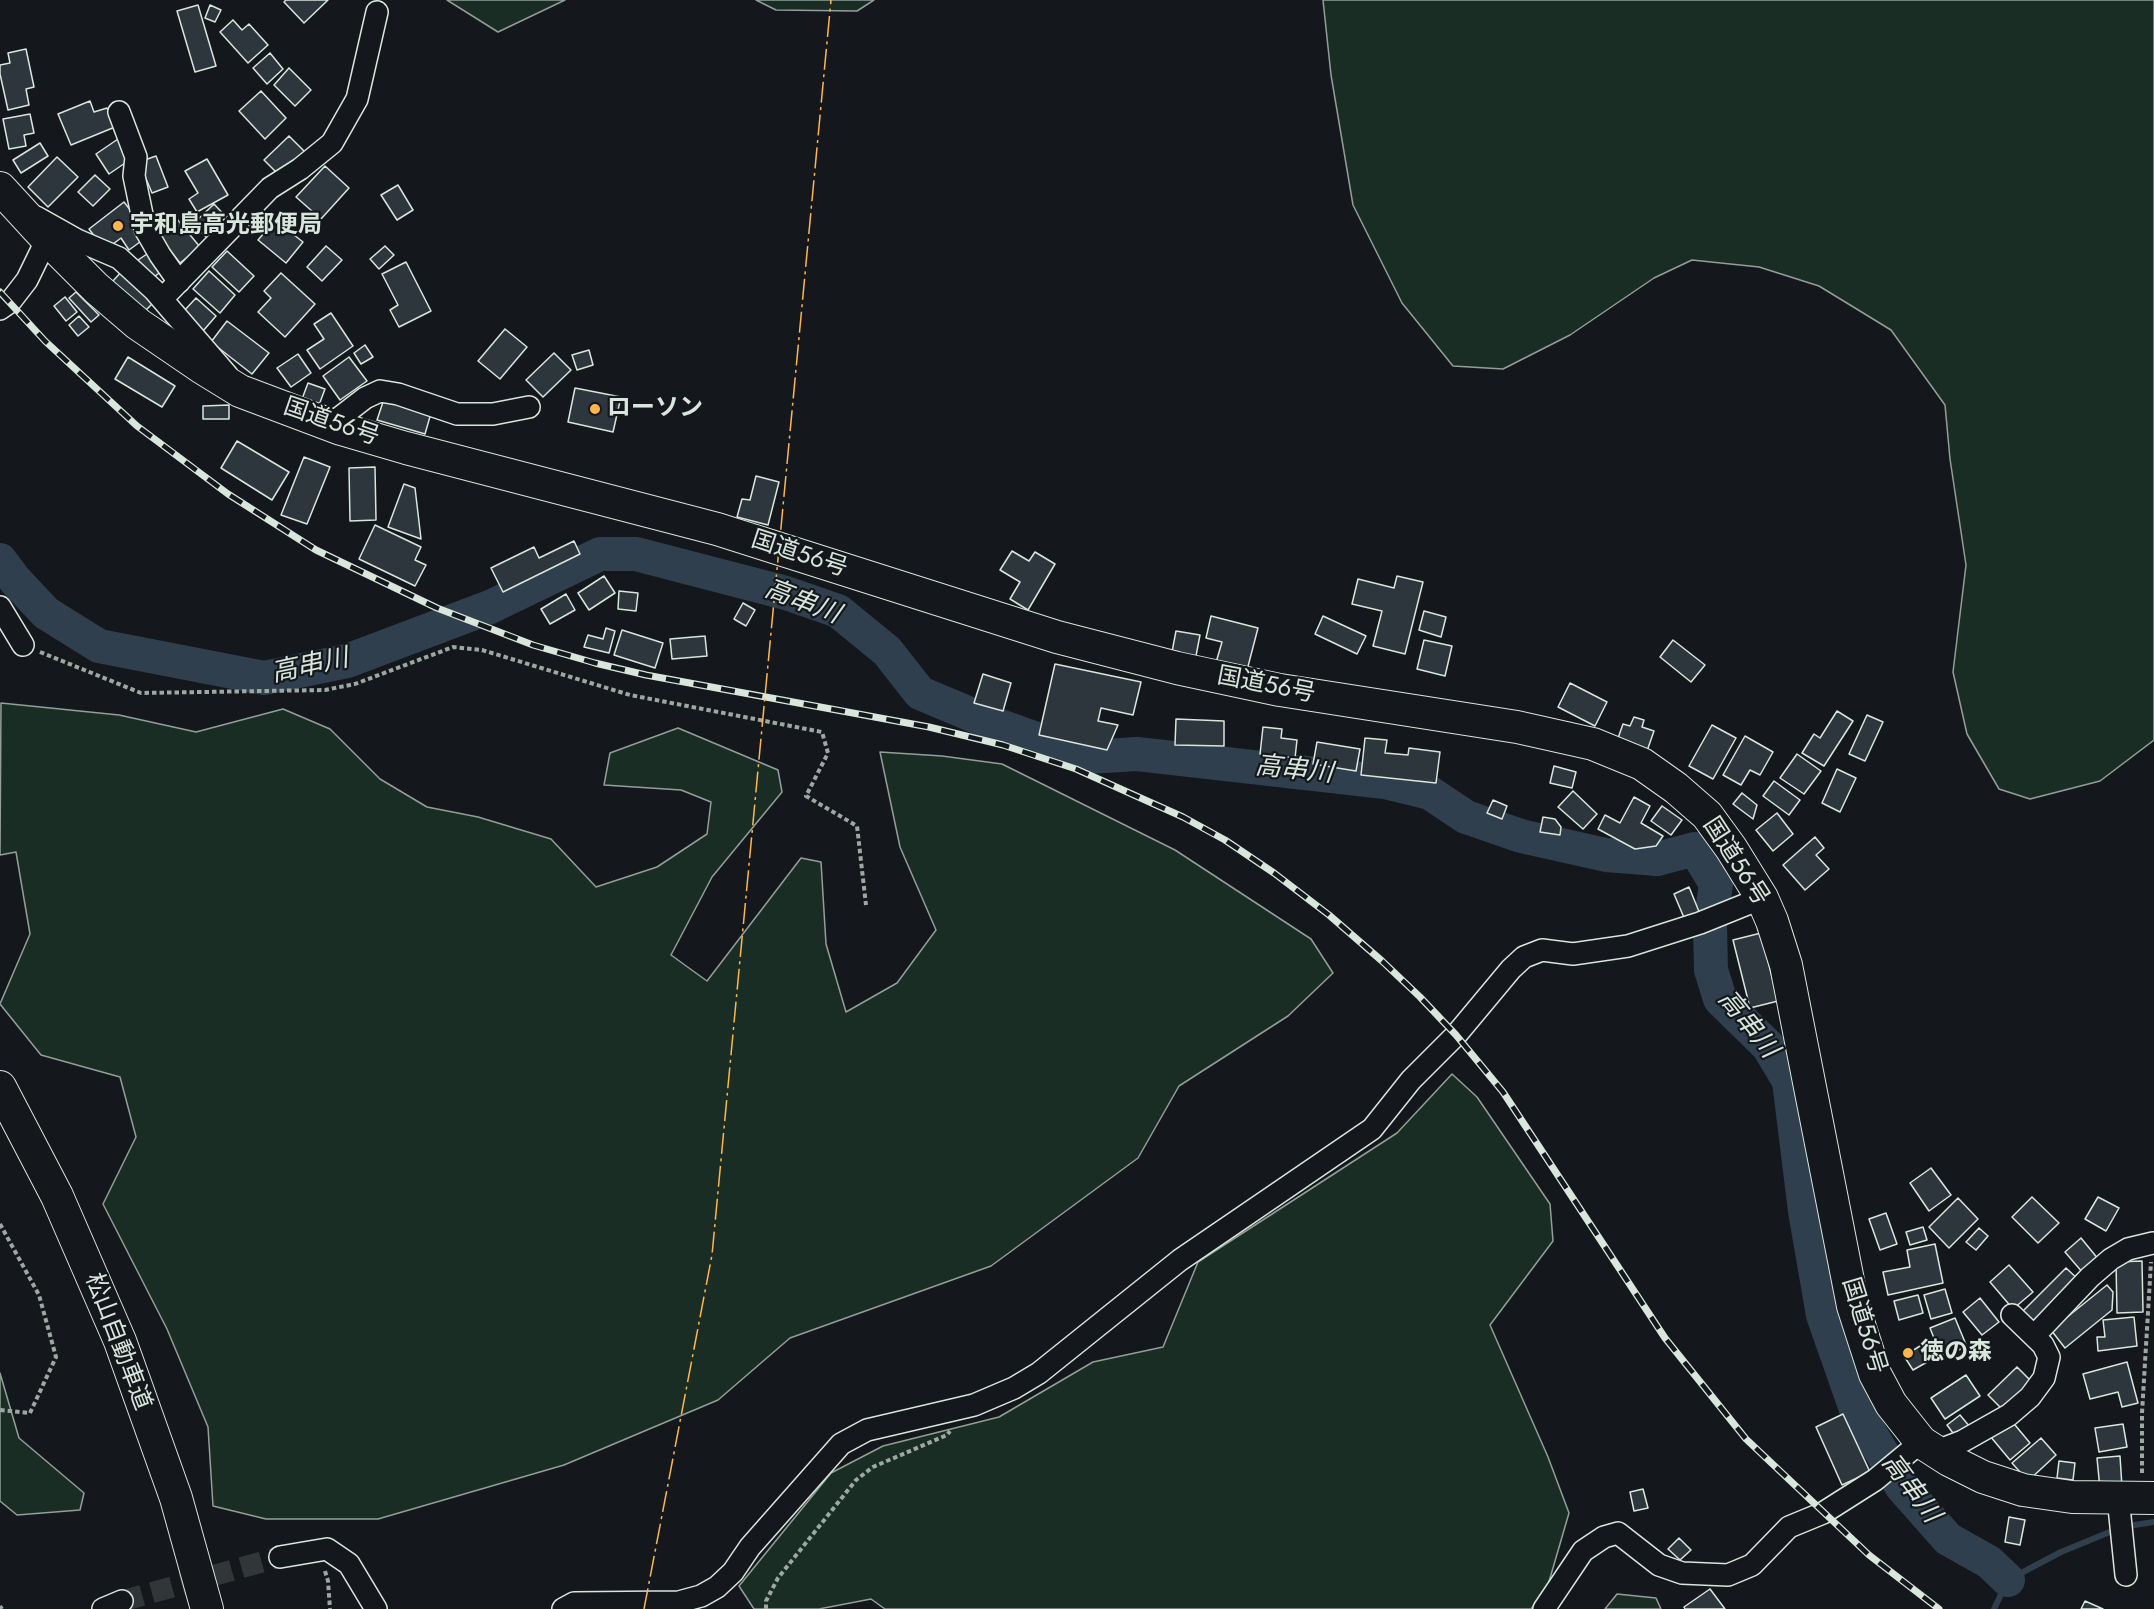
<!DOCTYPE html>
<meta charset="utf-8">
<style>
body{margin:0}
canvas{display:block;background:#14181c}
</style>
<canvas width="2154" height="1609"></canvas>
<script>
const ctx = document.querySelector('canvas').getContext('2d');
ctx.lineJoin = 'round';
function fill(path, color) { ctx.fillStyle = color; ctx.fill(path, 'evenodd'); }
const poly = rows => new Path2D(rows.map(r => 'M' + r).join(''));
function stroke(path, color, width, dash) { ctx.strokeStyle = color; ctx.lineWidth = width; ctx.lineCap = dash ? 'butt' : 'round'; ctx.setLineDash(dash || []); ctx.stroke(path); }
function drawText(font, color, halo, rows, align = 'center') {
  ctx.font = font + ' Jost,"Noto Sans JP",sans-serif'; ctx.lineWidth = 4.5; ctx.setLineDash([]); ctx.textBaseline = 'middle'; ctx.strokeStyle = halo; ctx.fillStyle = color; for (const [text, x, y, turn = 0] of rows) {
    ctx.save(); ctx.translate(x, y); ctx.rotate((+turn || 0) * Math.PI / 180); ctx.textAlign = isNaN(turn) ? turn : align; if (halo) ctx.strokeText(text, 0, 0); ctx.fillText(text, 0, 0); ctx.restore();
  }
}
const green = poly([
 [447,0,565,0,498,32,447,0],
 [756,0,874,0,857,11,776,10,756,0],
 [1323,0,2154,0,2154,740,2100,781,2030,799,1999,789,1967,734,1953,672,1966,565,1950,459,1945,405,1891,330,1819,286,1759,267,1692,260,1654,278,1570,335,1503,369,1453,366,1402,303,1353,205,1331,75,1323,0],
 [1,703,119,715,196,732,283,709,330,729,380,779,427,807,478,817,551,839,596,887,657,867,707,834,711,802,681,790,604,785,610,753,678,728,778,770,782,792,712,877,671,955,707,981,801,858,821,862,826,944,846,1012,897,983,936,930,900,847,880,752,942,756,1002,764,1175,850,1311,939,1333,973,1288,1016,1179,1086,1138,1158,991,1266,790,1338,718,1400,564,1465,378,1519,266,1519,213,1506,208,1427,167,1329,103,1204,136,1137,120,1077,41,1055,0,1004,30,934,16,852,0,855,1,703],
 [1452,1074,1477,1097,1550,1204,1553,1241,1490,1325,1548,1457,1569,1513,1548,1585,1531,1609,885,1609,871,1599,819,1609,754,1609,739,1586,831,1473,883,1446,999,1417,1093,1362,1163,1347,1198,1262,1397,1133,1452,1074],
 [0,1373,19,1438,84,1493,80,1510,17,1515,0,1501,0,1373],
 [1617,1594,1656,1598,1661,1609,1605,1609,1617,1594]
]);
fill(green, '#1a2d24');
stroke(green, '#939e99', 1.5);
stroke(poly([
 [1994,1609,2008,1580,2061,1552,2122,1527,2154,1522]
]), '#2f3f4d', 6);
stroke(poly([
 [0,560,15,580,46,613,99,646,264,678,347,661,490,607,600,554,636,554,786,593,838,611,887,651,920,693,989,722,1087,757,1137,754,1385,782,1430,793,1466,817,1521,836,1606,855,1657,859,1695,849,1716,884,1710,926,1711,970,1720,999,1768,1046,1789,1081,1805,1211,1823,1315,1856,1409,1902,1487,1948,1539,1989,1562,2008,1580]
]), '#2f3f4d', 34);
const building = poly([
 [286,0,328,0,304,23,284,2,286,0],
 [198,5,216,66,195,72,177,11,198,5],
 [210,5,221,10,215,22,205,18,210,5],
 [233,20,242,30,249,24,268,45,248,63,220,32,233,20],
 [26,49,34,87,26,89,29,105,8,110,0,74,0,65,10,63,8,53,26,49],
 [270,53,283,69,267,84,253,68,270,53],
 [289,68,311,90,295,106,274,85,289,68],
 [261,91,286,118,265,139,239,111,261,91],
 [90,101,94,112,107,108,115,127,71,145,58,114,90,101],
 [30,114,34,133,24,135,26,146,9,149,3,119,30,114],
 [289,136,305,152,280,176,264,160,289,136],
 [118,139,131,159,109,174,96,154,118,139],
 [40,143,48,156,21,173,13,160,40,143],
 [156,156,168,187,152,193,139,162,156,156],
 [57,157,78,177,48,207,28,187,57,157],
 [207,159,228,195,197,212,189,199,198,193,185,171,207,159],
 [325,166,349,188,321,219,296,197,325,166],
 [95,175,110,189,93,206,78,192,95,175],
 [398,185,413,210,397,220,381,195,398,185],
 [124,202,138,220,133,224,144,239,129,250,121,238,105,250,89,229,124,202],
 [214,204,230,221,209,240,193,224,214,204],
 [172,213,200,247,180,263,153,229,172,213],
 [275,220,303,242,286,263,258,240,275,220],
 [326,246,342,260,322,281,307,267,326,246],
 [385,246,394,255,379,269,370,259,385,246],
 [227,251,254,276,239,292,212,267,227,251],
 [150,252,162,271,151,279,138,260,150,252],
 [406,262,431,311,399,327,390,310,398,305,382,274,406,262],
 [123,270,155,301,143,313,112,282,123,270],
 [209,271,235,295,220,313,193,289,209,271],
 [281,273,315,304,285,337,258,312,271,298,264,291,281,273],
 [76,292,99,315,91,322,69,298,76,292],
 [65,297,77,312,66,321,54,306,65,297],
 [196,298,216,316,203,331,183,312,196,298],
 [331,313,353,346,320,369,307,350,324,339,314,324,331,313],
 [79,316,89,327,78,336,69,325,79,316],
 [227,321,269,353,252,374,211,342,227,321],
 [505,329,527,347,500,379,478,361,505,329],
 [365,345,373,357,361,364,354,353,365,345],
 [589,350,593,365,577,370,572,355,589,350],
 [554,353,571,370,543,397,526,380,554,353],
 [298,354,311,373,291,387,277,368,298,354],
 [128,357,175,386,162,407,115,379,128,357],
 [349,357,367,381,340,400,323,376,349,357],
 [308,383,325,389,319,405,302,399,308,383],
 [575,388,621,397,613,432,568,422,575,388],
 [384,399,431,413,425,434,377,420,384,399],
 [229,405,229,419,203,419,203,406,229,405],
 [237,441,289,472,272,500,221,468,237,441],
 [304,457,330,467,307,524,281,515,304,457],
 [375,467,376,520,350,521,349,468,375,467],
 [756,476,779,482,768,525,737,517,742,499,750,500,756,476],
 [404,484,415,488,421,539,388,527,404,484],
 [375,525,421,547,415,560,426,565,415,586,359,559,375,525],
 [574,541,580,554,503,592,491,568,534,547,539,558,574,541],
 [1012,551,1029,561,1035,552,1055,564,1028,610,1010,599,1020,582,1000,570,1012,551],
 [604,576,615,593,589,610,578,593,604,576],
 [1397,576,1423,582,1405,654,1373,646,1382,611,1352,604,1358,579,1394,588,1397,576],
 [619,591,638,593,636,611,618,609,619,591],
 [566,594,575,610,550,624,541,609,566,594],
 [743,603,755,610,746,626,734,619,743,603],
 [1424,611,1446,617,1441,637,1419,630,1424,611],
 [1211,616,1258,628,1246,674,1215,666,1222,642,1206,638,1211,616],
 [1323,616,1366,636,1357,654,1315,634,1323,616],
 [606,628,615,631,609,653,584,647,588,635,603,639,606,628],
 [622,630,663,643,655,668,614,655,622,630],
 [1176,631,1200,635,1195,661,1171,657,1176,631],
 [705,636,707,656,672,659,670,639,705,636],
 [1424,640,1452,646,1445,676,1417,669,1424,640],
 [1673,640,1705,665,1691,682,1660,657,1673,640],
 [1055,664,1141,682,1133,715,1101,708,1098,721,1118,725,1107,750,1039,735,1055,664],
 [983,674,1011,683,1003,711,974,703,983,674],
 [1570,683,1607,702,1595,726,1558,707,1570,683],
 [1837,711,1853,721,1824,766,1802,753,1814,734,1820,738,1837,711],
 [1867,715,1883,722,1865,761,1849,754,1867,715],
 [1634,717,1644,720,1642,727,1654,731,1647,751,1617,741,1623,724,1630,726,1634,717],
 [1176,719,1224,721,1224,746,1175,745,1176,719],
 [1712,725,1736,738,1713,779,1689,766,1712,725],
 [1263,727,1282,729,1281,738,1297,740,1295,758,1260,754,1263,727],
 [1745,736,1773,752,1760,775,1750,770,1741,785,1723,775,1745,736],
 [1365,738,1387,740,1385,753,1408,755,1409,748,1440,752,1436,783,1361,775,1365,738],
 [1317,742,1360,749,1356,771,1313,764,1317,742],
 [1797,754,1821,771,1804,794,1780,778,1797,754],
 [1554,766,1576,772,1572,788,1550,783,1554,766],
 [1837,769,1856,778,1840,812,1822,803,1837,769],
 [1774,781,1800,800,1789,815,1763,796,1774,781],
 [1573,791,1597,814,1583,829,1558,807,1573,791],
 [1742,793,1757,805,1753,819,1733,804,1742,793],
 [1634,797,1650,806,1641,823,1663,836,1656,846,1635,849,1598,829,1605,815,1620,823,1634,797],
 [1493,800,1507,806,1502,819,1487,813,1493,800],
 [1662,806,1682,820,1671,835,1651,821,1662,806],
 [1777,813,1793,834,1773,851,1756,830,1777,813],
 [1543,817,1555,819,1561,827,1560,835,1540,832,1543,817],
 [1815,837,1824,848,1816,855,1829,869,1805,890,1783,865,1815,837],
 [1689,887,1700,914,1685,920,1674,894,1689,887],
 [1761,933,1778,1001,1750,1008,1733,940,1761,933],
 [1931,1168,1951,1195,1929,1211,1910,1183,1931,1168],
 [2032,1197,2059,1223,2038,1243,2012,1217,2032,1197],
 [2098,1197,2119,1208,2106,1231,2085,1219,2098,1197],
 [1958,1198,1978,1219,1949,1248,1929,1227,1958,1198],
 [1886,1213,1897,1244,1880,1250,1869,1219,1886,1213],
 [1923,1227,1927,1240,1910,1245,1906,1232,1923,1227],
 [1979,1228,1988,1236,1976,1250,1966,1242,1979,1228],
 [2081,1238,2099,1260,2083,1273,2065,1252,2081,1238],
 [1935,1244,1943,1283,1888,1295,1883,1272,1910,1267,1907,1250,1935,1244],
 [2142,1261,2143,1312,2117,1313,2116,1262,2142,1261],
 [2009,1265,2033,1292,2013,1309,1990,1282,2009,1265],
 [2066,1268,2080,1281,2032,1328,2019,1315,2066,1268],
 [2107,1285,2113,1292,2112,1310,2065,1348,2051,1330,2107,1285],
 [1945,1289,1952,1313,1931,1319,1924,1295,1945,1289],
 [1918,1295,1923,1313,1899,1320,1894,1301,1918,1295],
 [1980,1298,1999,1322,1982,1335,1963,1312,1980,1298],
 [2134,1317,2137,1346,2098,1351,2097,1337,2105,1337,2103,1320,2134,1317],
 [1955,1318,1967,1347,1941,1356,1930,1328,1955,1318],
 [1920,1346,1929,1361,1913,1370,1904,1356,1920,1346],
 [2127,1362,2138,1403,2122,1407,2118,1392,2090,1399,2083,1374,2127,1362],
 [2017,1367,2032,1382,2004,1411,1988,1395,2017,1367],
 [1966,1375,1980,1396,1945,1419,1931,1398,1966,1375],
 [1843,1414,1870,1472,1842,1485,1816,1427,1843,1414],
 [1960,1415,1970,1427,1956,1437,1947,1425,1960,1415],
 [2010,1419,2030,1443,2010,1460,1990,1436,2010,1419],
 [2123,1424,2127,1447,2099,1452,2095,1428,2123,1424],
 [2041,1438,2056,1455,2028,1481,2012,1463,2041,1438],
 [2120,1456,2122,1487,2100,1489,2097,1458,2120,1456],
 [2059,1461,2075,1463,2073,1480,2057,1478,2059,1461],
 [1643,1489,1648,1508,1634,1511,1630,1492,1643,1489],
 [2009,1517,2025,1520,2020,1545,2005,1542,2009,1517],
 [1679,1538,1691,1550,1680,1560,1668,1549,1679,1538],
 [1710,1589,1725,1609,1685,1609,1684,1607,1710,1589],
 [2085,1601,2103,1609,2081,1609,2085,1601]
]);
fill(building, '#2c363c');
stroke(building, '#d8e6dc', 1.5);
stroke(poly([
 [122,1601,280,1557]
]), '#313739', 21, [21, 10]);
const minor = poly([
 [119,112,136,157,134,176,145,229,160,255,179,282],
 [36,217,77,240,119,258,154,290,228,376],
 [162,299,270,188,300,169,332,143,357,99,377,12],
 [0,309,10,302,27,280,47,239],
 [330,425,365,398,380,391,398,394,457,414,493,414,529,407],
 [0,607,23,645],
 [2034,1336,2090,1277,2111,1259,2128,1249,2153,1243],
 [1937,1451,1963,1441,2009,1415,2030,1397,2044,1378,2049,1357,2043,1345,2012,1315],
 [2118,1497,2126,1575],
 [280,1557,327,1549,349,1564,376,1609],
 [103,1609,122,1601],
 [563,1609,574,1603,679,1602,701,1596,717,1587,733,1572,750,1547,841,1444,867,1430,974,1405,1014,1388,1039,1373,1180,1260,1372,1129,1411,1080,1456,1035,1511,969,1524,957,1542,950,1573,954,1628,946,1700,923,1762,898],
 [1544,1609,1583,1551,1604,1537,1618,1533,1659,1565,1682,1573,1728,1575,1752,1565,1789,1527,1823,1513,1875,1480,1921,1442]
]);
const highway = poly([
 [0,188,47,239,96,288,138,324,201,367,240,391,341,429,406,448,717,529,1057,637,1177,668,1280,690,1517,727,1593,744,1642,764,1676,788,1707,815,1731,848,1762,898,1772,921,1786,965,1853,1306,1875,1374,1891,1404,1921,1442,1949,1460,1983,1477,2023,1490,2072,1497,2154,1498],
 [0,1087,57,1196,120,1341,176,1498,207,1609]
]);
stroke(minor, '#d8e6dc', 24);
stroke(highway, '#d8e6dc', 34);
stroke(poly([
 [40,652,141,693,325,690,355,684,453,647,482,650,630,695,822,732,828,753,806,796,857,826,866,905],
 [0,1224,39,1295,56,1357,30,1413,0,1410],
 [2142,1473,2142,1413,2151,1262],
 [325,1571,328,1581,330,1609],
 [0,1606,2,1609],
 [766,1609,766,1601,778,1578,856,1480,873,1467,947,1435,950,1431]
]), '#9da8a2', 4, [4.5, 3]);
stroke(minor, '#14181c', 21);
stroke(highway, '#14181c', 32);
const rail = poly([
 [0,292,45,341,137,426,228,494,316,550,437,608,533,645,595,663,646,675,929,727,1003,745,1076,769,1183,817,1225,840,1274,873,1329,915,1382,961,1420,997,1456,1035,1503,1092,1665,1338,1746,1439,1869,1555,1939,1609]
]);
stroke(rail, '#d8e6dc', 7);
stroke(rail, '#14181c', 4.5, [14]);
stroke(poly([
 [644,1609,712,1255,831,0]
]), '#ffb74d', 1.5, [21, 4.5, 3, 4.5]);
for (const [x, y, r, color] of [
 [118,226,6,"#ffb74d"],
 [595,409,6,"#ffb74d"],
 [1908,1353,6,"#ffb74d"]
]) { const dot = new Path2D(); dot.arc(x, y, r, 0, 2 * Math.PI); ctx.fillStyle = color; ctx.fill(dot); stroke(dot, '#14181c', 2); }
drawText('bold 24px', '#d8e6dc', '#14181c', [
 ["宇和島高光郵便局",130,226],
 ["ローソン",607,409],
 ["徳の森",1920,1353]
], 'left');
drawText('24px', '#d8e6dc', '#14181c', [
 ["国道56号",331,423,19],
 ["国道56号",799,555,18],
 ["国道56号",1266,686,11],
 ["国道56号",1735,862,57],
 ["国道56号",1863,1326,73],
 ["松山自動車道",117,1342,69]
]);
drawText('italic 26px', '#d8e6dc', '#14181c', [
 ["高串川",802,603,21],
 ["高串川",310,667,-12],
 ["高串川",1294,771,6],
 ["高串川",1747,1025,51],
 ["高串川",1910,1489,53]
]);
</script>
